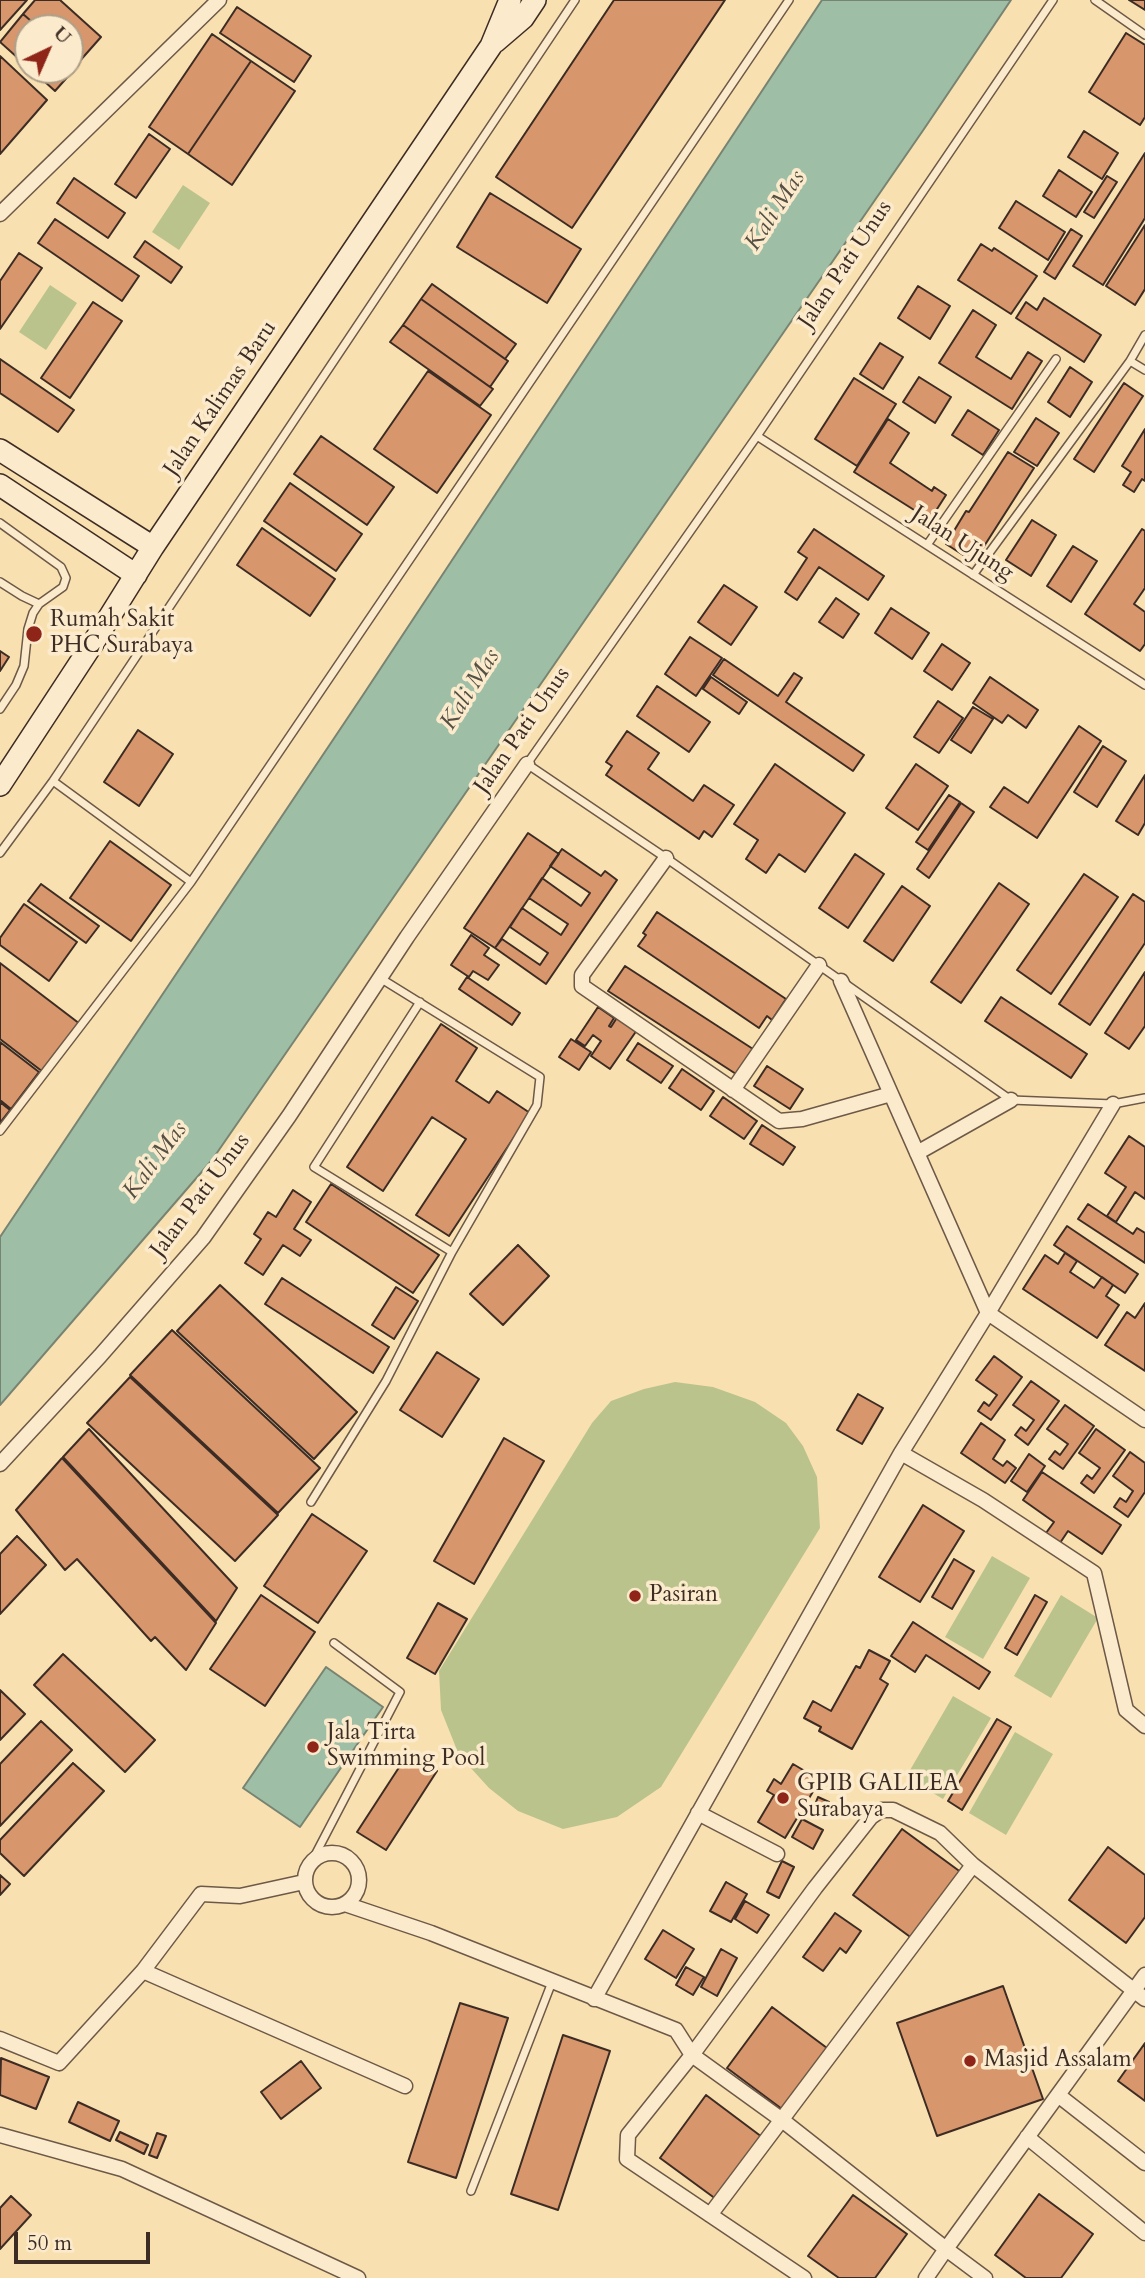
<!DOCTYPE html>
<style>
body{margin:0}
#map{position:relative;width:1145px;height:2278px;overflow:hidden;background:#f9e0b1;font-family:Cardo,serif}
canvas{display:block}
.north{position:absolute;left:14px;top:14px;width:70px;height:70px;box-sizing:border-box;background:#fbebcc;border:2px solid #af9f89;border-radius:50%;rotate:44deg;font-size:19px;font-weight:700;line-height:28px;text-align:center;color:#3d2c24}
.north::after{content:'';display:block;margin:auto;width:24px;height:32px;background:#8f2418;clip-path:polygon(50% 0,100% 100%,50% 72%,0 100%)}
.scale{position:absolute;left:14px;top:2232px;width:136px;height:32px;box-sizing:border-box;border:4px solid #3d2c24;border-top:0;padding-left:9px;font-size:21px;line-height:24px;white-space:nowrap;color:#3d2c24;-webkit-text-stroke:5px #fbebcc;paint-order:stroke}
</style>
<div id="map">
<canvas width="1145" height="2278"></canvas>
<div class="north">U</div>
<div class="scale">50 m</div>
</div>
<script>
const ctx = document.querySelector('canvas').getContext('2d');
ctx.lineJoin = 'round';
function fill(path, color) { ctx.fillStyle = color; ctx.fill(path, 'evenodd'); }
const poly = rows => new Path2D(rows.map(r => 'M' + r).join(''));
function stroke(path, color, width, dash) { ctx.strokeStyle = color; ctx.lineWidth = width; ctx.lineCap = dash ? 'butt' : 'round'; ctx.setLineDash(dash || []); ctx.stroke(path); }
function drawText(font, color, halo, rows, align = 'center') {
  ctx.font = font + ' Cardo,serif'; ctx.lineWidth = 7; ctx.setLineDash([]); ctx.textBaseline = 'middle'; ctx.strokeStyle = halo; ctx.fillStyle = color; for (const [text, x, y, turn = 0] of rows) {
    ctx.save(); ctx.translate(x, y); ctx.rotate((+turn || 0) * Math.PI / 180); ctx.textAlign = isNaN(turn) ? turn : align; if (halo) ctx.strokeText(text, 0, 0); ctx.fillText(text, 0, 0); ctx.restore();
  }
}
fill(poly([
 [183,185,210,203,179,250,152,232],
 [50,285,77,303,46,350,19,332],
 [675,1382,713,1387,755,1402,786,1423,803,1446,817,1477,820,1528,661,1787,617,1817,563,1829,518,1811,489,1788,459,1755,441,1710,439,1671,592,1423,611,1401,644,1389],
 [992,1556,1030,1578,983,1659,945,1637],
 [1061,1595,1098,1618,1051,1698,1014,1676],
 [953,1696,991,1718,943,1799,906,1777],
 [1015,1732,1053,1754,1006,1835,969,1813]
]), '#bbc38d');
const water = poly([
 [822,0,1011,0,924,129,212,1160,0,1405,0,1237,363,695,822,0],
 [326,1667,383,1707,300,1827,243,1788,326,1667]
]);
fill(water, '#9fbea6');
stroke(water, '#788472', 2);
const building = poly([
 [0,0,27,0,0,30,0,0],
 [35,0,60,0,101,37,78,63,70,56,70,28,39,28,23,14,35,0],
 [614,0,725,0,572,228,496,177,614,0],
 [1129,0,1145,0,1145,10,1129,0],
 [237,7,311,56,294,82,220,33,237,7],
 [23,14,39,28,28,28,28,67,0,42,23,14],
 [1126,33,1145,45,1145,117,1140,125,1089,92,1126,33],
 [212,34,251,61,188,154,149,127,212,34],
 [0,56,47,100,0,154,0,56],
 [70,56,79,64,55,91,32,70,70,70,70,56],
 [251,61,295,91,232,185,188,154,251,61],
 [1084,131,1118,153,1102,179,1068,157,1084,131],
 [149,134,170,149,136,198,115,184,149,134],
 [1145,153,1145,218,1103,285,1073,266,1145,153],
 [1059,170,1092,192,1076,217,1043,196,1059,170],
 [1107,176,1117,182,1094,218,1084,212,1107,176],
 [74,178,125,213,108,238,57,203,74,178],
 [490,193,581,249,547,303,457,247,490,193],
 [1016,201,1065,232,1048,260,999,228,1016,201],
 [55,219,139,276,122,301,38,243,55,219],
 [1145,225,1145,289,1135,305,1106,286,1145,225],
 [1071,229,1082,236,1055,279,1044,272,1071,229],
 [145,241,182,267,171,283,134,257,145,241],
 [981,244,992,251,994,248,1037,276,1011,314,958,280,981,244],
 [19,253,42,268,0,329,0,281,19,253],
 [432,284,516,344,505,359,421,299,432,284],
 [918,286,950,306,930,339,898,318,918,286],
 [1044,298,1101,335,1084,362,1016,318,1026,302,1037,310,1044,298],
 [421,299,508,361,490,387,403,325,421,299],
 [93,302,122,321,70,398,41,378,93,302],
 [973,310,996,325,976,357,1011,379,1028,352,1042,361,1012,409,939,363,973,310],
 [403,325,493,389,480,406,390,342,403,325],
 [880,343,903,357,883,389,860,374,880,343],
 [0,359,74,410,58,432,0,393,0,359],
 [1070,367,1092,382,1070,417,1048,402,1070,367],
 [428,371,491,415,437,493,374,449,428,371],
 [919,377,951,397,935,423,903,402,919,377],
 [854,378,896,404,857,466,815,439,854,378],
 [1124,383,1143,396,1094,472,1074,459,1124,383],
 [968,410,999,430,983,455,952,435,968,410],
 [1036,418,1059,433,1037,466,1014,452,1036,418],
 [888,419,909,433,890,463,932,491,934,487,946,495,930,520,854,472,888,419],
 [1145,429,1145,481,1142,479,1134,492,1123,485,1131,472,1122,466,1145,429],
 [321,436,394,487,367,525,294,474,321,436],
 [1008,452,1034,468,974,562,946,544,966,511,969,512,1008,452],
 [290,483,362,534,336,571,264,521,290,483],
 [1032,520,1056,535,1031,576,1006,560,1032,520],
 [262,528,335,579,310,616,237,565,262,528],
 [814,529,884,576,868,600,819,567,797,600,785,592,807,558,798,552,814,529],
 [1142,529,1145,531,1145,588,1134,604,1145,612,1145,644,1140,651,1085,614,1142,529],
 [1073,546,1097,561,1071,602,1047,586,1073,546],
 [724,585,757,607,731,645,698,622,724,585],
 [836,598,859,614,843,638,819,622,836,598],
 [891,608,929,633,912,659,875,633,891,608],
 [690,637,722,658,696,696,665,674,690,637],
 [942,644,970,663,952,690,924,671,942,644],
 [0,651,9,657,0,671,0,651],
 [724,659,778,696,794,673,802,678,786,702,864,755,853,771,713,675,724,659],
 [711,677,747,702,739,714,703,689,711,677],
 [990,677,1038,710,1026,728,1008,715,1002,723,973,703,990,677],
 [657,686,710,722,689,752,637,716,657,686],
 [938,701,963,718,939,753,914,737,938,701],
 [973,707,993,719,971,753,951,740,973,707],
 [1079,726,1101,741,1037,838,990,807,1004,787,1028,803,1079,726],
 [138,730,173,754,139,806,104,782,138,730],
 [627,731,659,753,648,769,693,801,704,785,734,805,712,837,704,831,699,839,606,775,612,766,606,762,627,731],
 [1103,746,1126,761,1097,807,1074,792,1103,746],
 [775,764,845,813,805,872,779,854,766,873,746,859,758,840,734,824,775,764],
 [916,764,948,786,918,830,886,808,916,764],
 [1145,775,1145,823,1138,835,1116,821,1145,775],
 [949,795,960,802,928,850,916,842,949,795],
 [961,803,974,812,929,878,917,869,961,803],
 [528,833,559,854,495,948,464,928,528,833],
 [110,841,171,885,131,941,70,898,110,841],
 [562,849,601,876,605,871,617,880,546,984,495,948,502,939,540,965,548,953,510,927,522,908,561,935,568,924,529,898,542,878,581,906,590,893,550,866,562,849],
 [855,854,884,874,848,928,819,908,855,854],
 [1084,874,1118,897,1051,994,1017,970,1084,874],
 [999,883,1029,904,961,1003,931,982,999,883],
 [41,884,99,926,86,943,28,901,41,884],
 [902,886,930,906,893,961,864,941,902,886],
 [1133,894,1145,902,1145,943,1090,1025,1059,1004,1133,894],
 [24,904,77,942,49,981,0,945,0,938,24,904],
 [657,912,786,999,772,1020,767,1016,759,1028,638,946,646,935,643,933,657,912],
 [471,935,489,948,484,955,499,965,488,980,473,971,469,977,451,965,471,935],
 [0,963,80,1024,43,1072,0,1039,0,963],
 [625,966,753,1049,736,1074,608,991,625,966],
 [1145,972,1145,1026,1129,1049,1105,1033,1145,972],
 [467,977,520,1013,512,1025,459,989,467,977],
 [1001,997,1087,1054,1071,1078,985,1021,1001,997],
 [598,1007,614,1018,609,1026,611,1027,618,1016,637,1030,610,1069,591,1056,601,1041,593,1035,585,1046,576,1040,598,1007],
 [441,1024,477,1048,456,1081,489,1103,497,1091,530,1113,449,1236,416,1215,466,1139,432,1117,383,1191,347,1167,441,1024],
 [571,1039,591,1052,579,1070,559,1057,571,1039],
 [0,1042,39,1072,11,1109,0,1100,0,1042],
 [638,1043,673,1066,661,1083,627,1060,638,1043],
 [767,1066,803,1089,790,1109,754,1086,767,1066],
 [682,1069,714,1091,701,1110,669,1088,682,1069],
 [723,1097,757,1121,744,1139,710,1116,723,1097],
 [0,1102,10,1110,0,1123,0,1102],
 [762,1125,795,1147,783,1165,750,1144,762,1125],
 [1129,1136,1145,1147,1145,1199,1135,1192,1116,1222,1107,1216,1126,1187,1105,1173,1129,1136],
 [331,1184,439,1255,413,1293,306,1222,331,1184],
 [293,1190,311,1202,294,1229,311,1240,300,1256,283,1245,263,1275,245,1263,261,1239,254,1234,268,1212,276,1217,293,1190],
 [1088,1204,1133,1234,1137,1228,1145,1233,1145,1263,1078,1219,1088,1204],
 [1067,1226,1138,1274,1125,1293,1054,1245,1067,1226],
 [518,1245,549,1276,503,1325,470,1294,518,1245],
 [1065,1253,1077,1261,1070,1272,1094,1288,1102,1277,1113,1285,1106,1296,1119,1305,1097,1338,1023,1289,1045,1255,1058,1264,1065,1253],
 [282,1278,389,1347,373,1373,265,1304,282,1278],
 [220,1285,357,1412,314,1459,177,1331,220,1285],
 [396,1287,418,1301,394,1339,372,1325,396,1287],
 [1145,1303,1145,1371,1105,1345,1127,1312,1135,1318,1145,1303],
 [172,1330,320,1468,278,1513,130,1375,172,1330],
 [437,1352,479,1379,442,1437,400,1410,437,1352],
 [994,1356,1022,1377,991,1420,978,1411,984,1402,989,1406,997,1395,976,1380,994,1356],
 [130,1377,278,1515,235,1561,87,1423,130,1377],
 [1031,1381,1059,1401,1028,1445,1015,1435,1021,1427,1026,1431,1034,1420,1013,1405,1031,1381],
 [858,1394,883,1408,862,1444,837,1430,858,1394],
 [1065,1405,1094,1426,1063,1469,1049,1459,1055,1451,1060,1455,1068,1444,1047,1429,1065,1405],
 [981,1423,1005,1440,993,1459,1003,1466,1007,1461,1016,1468,1005,1483,961,1453,981,1423],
 [89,1429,237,1588,216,1621,63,1457,89,1429],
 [1096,1429,1125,1450,1094,1493,1081,1483,1087,1475,1092,1479,1100,1468,1079,1453,1096,1429],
 [504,1438,544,1461,474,1584,434,1561,504,1438],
 [1130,1452,1145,1463,1145,1492,1128,1517,1114,1507,1120,1498,1126,1502,1133,1491,1113,1476,1130,1452],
 [1029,1454,1045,1466,1027,1492,1011,1481,1029,1454],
 [62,1458,216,1623,186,1670,155,1637,151,1641,77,1559,65,1570,16,1510,62,1458],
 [1042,1472,1121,1525,1102,1554,1068,1531,1060,1543,1046,1533,1054,1522,1023,1500,1042,1472],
 [923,1505,964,1531,920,1602,879,1577,923,1505],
 [312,1514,367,1551,318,1623,264,1586,312,1514],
 [17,1536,46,1565,0,1614,0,1554,17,1536],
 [954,1559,974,1571,952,1609,932,1597,954,1559],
 [261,1595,315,1632,265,1706,210,1669,261,1595],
 [1035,1595,1047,1602,1017,1655,1005,1648,1035,1595],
 [438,1603,467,1619,435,1674,407,1658,438,1603],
 [913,1622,990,1672,979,1689,926,1655,915,1672,891,1656,913,1622],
 [869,1650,890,1661,880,1679,888,1684,852,1749,819,1731,821,1727,804,1718,813,1701,831,1711,856,1666,860,1668,869,1650],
 [63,1654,155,1740,125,1772,34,1685,63,1654],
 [0,1690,25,1714,0,1740,0,1690],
 [997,1719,1011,1727,962,1810,948,1801,997,1719],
 [41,1721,72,1750,0,1826,0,1764,41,1721],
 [409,1752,437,1771,386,1850,357,1832,409,1752],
 [73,1763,104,1791,24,1876,0,1853,0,1840,73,1763],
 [793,1764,820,1780,785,1838,758,1822,774,1795,767,1791,774,1779,781,1784,793,1764],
 [818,1797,829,1802,823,1817,812,1812,818,1797],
 [802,1819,823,1830,813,1849,792,1837,802,1819],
 [902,1829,962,1873,913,1939,853,1895,902,1829],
 [1108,1847,1145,1875,1145,1917,1126,1943,1069,1900,1108,1847],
 [782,1861,794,1867,779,1898,767,1892,782,1861],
 [0,1875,10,1884,0,1895,0,1875],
 [726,1882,747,1894,731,1922,710,1911,726,1882],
 [745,1901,769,1915,757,1933,735,1919,745,1901],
 [835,1913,861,1931,846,1953,840,1948,823,1971,803,1957,835,1913],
 [663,1930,694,1949,676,1978,645,1959,663,1930],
 [721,1949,737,1958,717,1996,701,1987,721,1949],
 [686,1967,704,1977,693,1995,676,1985,686,1967],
 [1003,1986,1043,2099,937,2136,897,2023,1003,1986],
 [460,2003,508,2018,456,2178,408,2162,460,2003],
 [772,2007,831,2051,786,2112,727,2068,772,2007],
 [563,2035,610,2051,558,2210,511,2194,563,2035],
 [1145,2043,1145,2101,1118,2081,1145,2043],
 [1,2058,49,2077,36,2109,0,2095,1,2058],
 [301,2061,321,2088,281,2119,261,2092,301,2061],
 [706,2095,766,2140,720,2202,660,2158,706,2095],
 [78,2102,119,2121,110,2141,69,2122,78,2102],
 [120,2132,148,2145,144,2154,116,2140,120,2132],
 [157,2133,166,2136,157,2158,149,2155,157,2133],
 [1039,2194,1093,2234,1061,2278,1026,2278,995,2255,1039,2194],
 [853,2195,907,2234,875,2278,839,2278,808,2256,853,2195],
 [11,2196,31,2215,0,2249,0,2208,11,2196]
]);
fill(building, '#d7966c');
stroke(building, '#3d2c24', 2);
const lane = poly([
 [1053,0,757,436,527,764,666,858,1011,1100,1113,1104,1145,1098],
 [1095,0,1145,35],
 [1145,335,1130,361,1145,370],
 [757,436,1145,685],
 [0,523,61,567,66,578,63,587,39,604,33,613,28,629,24,666,16,685,0,709],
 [927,545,1056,359],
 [973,575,1130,361],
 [0,582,22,596,39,604],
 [53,781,191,882],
 [0,853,53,781,575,0],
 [420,1002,314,1167,452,1252],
 [0,1131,191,882,789,0],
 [311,1502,386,1381,452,1252,537,1105,540,1077,380,978],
 [313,1859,400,1692,334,1643],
 [471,2191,552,1982]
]);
const street = poly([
 [0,214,219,0],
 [666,858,582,975,582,986,779,1121,802,1119,891,1094],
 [841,981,988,1313,1145,1420],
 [733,1090,819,965],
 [1113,1104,988,1313,901,1453,983,1500,1094,1573,1126,1710,1145,1726],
 [917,1153,1011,1100],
 [0,1464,100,1356,203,1238,289,1116,407,937,527,764],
 [698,1813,777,1854],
 '305 1880a27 27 0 1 1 54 0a27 27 0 1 1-54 0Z',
 [345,1904,431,1933,676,2030,692,2055,782,2120,946,2249,1145,1975],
 [143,1971,405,2086],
 [594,1999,901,1453],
 [0,2039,59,2063,143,1971,201,1894,240,1896,304,1882],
 [1058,2095,1145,2163],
 [0,2135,122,2169,358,2278],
 [1027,2137,1145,2233],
 [710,2215,973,1865],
 [804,2278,627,2159,628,2135,692,2055,815,1888,871,1817,881,1810,893,1810,940,1833,973,1865,1145,1999],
 [926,2278,946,2249,985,2278]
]);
const secondary = poly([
 [495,42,523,18,535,0],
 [0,450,153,547],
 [0,485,136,575],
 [0,785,95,640,153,547,491,46,510,0]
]);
stroke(lane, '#6c5947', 10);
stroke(street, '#6c5947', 17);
stroke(secondary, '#3d2c24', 24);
stroke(lane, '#fbebcc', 7);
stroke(street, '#fbebcc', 14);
stroke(secondary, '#fbebcc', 21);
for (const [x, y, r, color] of [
 [34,634,9,"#8f2418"],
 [635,1596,7,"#8f2418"],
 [313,1747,7,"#8f2418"],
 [783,1798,7,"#8f2418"],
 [970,2061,7,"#8f2418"]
]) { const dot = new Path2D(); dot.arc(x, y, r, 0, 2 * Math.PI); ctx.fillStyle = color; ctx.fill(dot); stroke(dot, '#fbebcc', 2.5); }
drawText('23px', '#3d2c24', '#fbebcc', [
 ["Jalan Pati Unus",846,265,-56],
 ["Jalan Kalimas Baru",221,399,-56],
 ["Jalan Ujung",962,544,33],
 ["Jalan Pati Unus",523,731,-55],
 ["Jalan Pati Unus",201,1196,-53]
]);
drawText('23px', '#3d2c24', '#fbebcc', [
 ["Rumah Sakit",50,621],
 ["PHC Surabaya",50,647],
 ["Pasiran",649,1596],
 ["Jala Tirta",327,1734],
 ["Swimming Pool",327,1760],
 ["GPIB GALILEA",797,1785],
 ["Surabaya",797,1811],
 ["Masjid Assalam",984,2061]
], 'left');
drawText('italic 24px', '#565044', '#fbebcc', [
 ["Kali Mas",776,211,-57],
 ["Kali Mas",471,690,-58],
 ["Kali Mas",156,1161,-53]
]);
</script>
